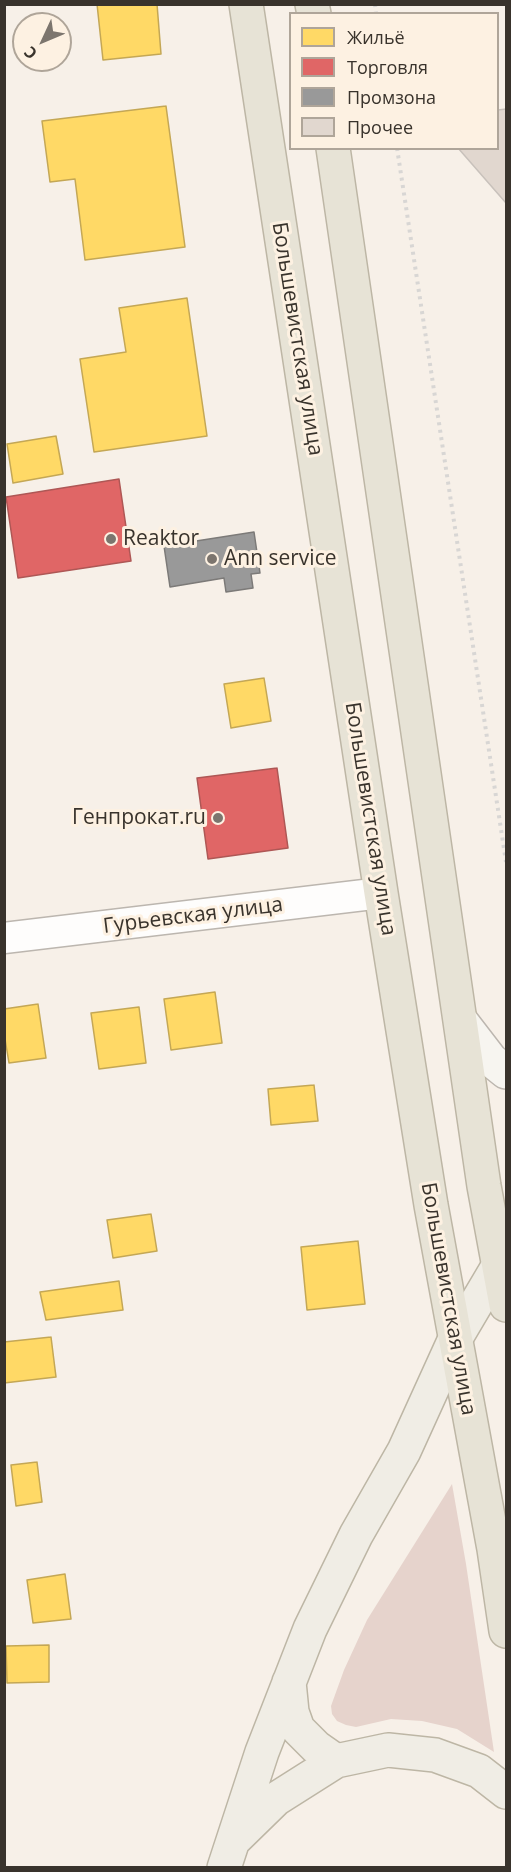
<!DOCTYPE html>
<meta charset="utf-8">
<style>
body{margin:0}
#map{position:relative;width:511px;height:1872px;overflow:hidden;background:#f7f0e8;font-family:"Open Sans",sans-serif}
canvas{display:block}
.frame{position:absolute;inset:0;border:6px solid #39332c;pointer-events:none}
.legend{position:absolute;left:289px;top:12px;width:210px;height:138px;box-sizing:border-box;background:#fdf1e2;border:2px solid #afa599;margin:0;padding:8px 10px;list-style:none;font-size:18px;color:#39332c}
.legend li{display:flex;align-items:center;gap:12px;height:30px}
.legend b{width:30px;border:2px solid #afa599}
.north{position:absolute;left:12px;top:12px;width:60px;height:60px;box-sizing:border-box;background:#fdf1e2;border:2px solid #afa599;border-radius:50%;rotate:226deg;font-size:16px;font-weight:700;line-height:24px;text-align:center;color:#39332c}
.north::after{content:'';display:block;margin:auto;width:21px;height:27px;background:#7c756e;clip-path:polygon(50% 0,100% 100%,50% 72%,0 100%)}
</style>
<div id="map">
<canvas width="511" height="1872"></canvas>
<div class="frame"></div>
<ul class="legend">
<li><b style="height:16px;background:#ffd966"></b>Жильё</li>
<li><b style="height:16px;background:#e06666"></b>Торговля</li>
<li><b style="height:16px;background:#999"></b>Промзона</li>
<li><b style="height:16px;background:#e1d7cf"></b>Прочее</li>
</ul>
<div class="north">С</div>
</div>
<script>
const ctx = document.querySelector('canvas').getContext('2d');
ctx.lineJoin = 'round';
function fill(path, color) { ctx.fillStyle = color; ctx.fill(path, 'evenodd'); }
const poly = rows => new Path2D(rows.map(r => 'M' + r).join(''));
function stroke(path, color, width, dash) { ctx.strokeStyle = color; ctx.lineWidth = width; ctx.lineCap = dash ? 'butt' : 'round'; ctx.setLineDash(dash || []); ctx.stroke(path); }
function drawText(font, color, halo, rows, align = 'center') {
  ctx.font = font + ' "Open Sans",sans-serif'; ctx.lineWidth = 6; ctx.setLineDash([]); ctx.textBaseline = 'middle'; ctx.strokeStyle = halo; ctx.fillStyle = color; for (const [text, x, y, turn = 0] of rows) {
    ctx.save(); ctx.translate(x, y); ctx.rotate((+turn || 0) * Math.PI / 180); ctx.textAlign = isNaN(turn) ? turn : align; if (halo) ctx.strokeText(text, 0, 0); ctx.fillText(text, 0, 0); ctx.restore();
  }
}
fill(poly([
 [452,1484,466,1564,494,1752,457,1729,422,1721,391,1719,356,1727,346,1725,337,1721,332,1714,331,1706,344,1670,367,1620]
]), '#e6d3cc');
const homes = poly([
 [97,4,157,4,161,54,103,60,97,4],
 [166,106,185,247,85,260,75,179,50,182,42,121,166,106],
 [187,298,207,436,94,452,80,359,126,352,119,308,187,298],
 [56,436,63,474,13,483,7,444,56,436],
 [264,678,271,721,231,728,224,684,264,678],
 [215,992,222,1043,171,1050,164,999,215,992],
 [38,1004,46,1058,9,1063,4,1033,4,1009,38,1004],
 [139,1007,146,1063,99,1069,91,1013,139,1007],
 [314,1085,318,1121,271,1125,268,1089,314,1085],
 [151,1214,157,1251,113,1258,107,1220,151,1214],
 [358,1241,365,1304,307,1310,301,1247,358,1241],
 [119,1281,123,1310,46,1320,40,1292,119,1281],
 [51,1337,56,1377,4,1383,4,1342,51,1337],
 [37,1462,42,1502,16,1506,11,1465,37,1462],
 [65,1574,71,1619,33,1623,27,1580,65,1574],
 [49,1645,49,1682,7,1683,6,1646,49,1645]
]);
fill(homes, '#ffd966');
stroke(homes, '#c4a755', 1.5);
const shops = poly([
 [119,479,131,561,18,578,6,497,119,479],
 [277,768,288,848,208,859,197,778,277,768]
]);
fill(shops, '#e06666');
stroke(shops, '#ae5755', 1.5);
const industry = poly([
 [254,532,260,573,251,574,253,588,226,592,224,578,170,587,164,546,254,532]
]);
fill(industry, '#999');
stroke(industry, '#7c7a78', 1.5);
const building = poly([
 [506,109,506,203,458,148,498,148,498,110,506,109]
]);
fill(building, '#e1d7cf');
stroke(building, '#c8c1bb', 1.5);
const street = poly([
 [4,938,381,893]
]);
const secondary = poly([
 [461,1021,491,1060,506,1072]
]);
const primary = poly([
 [289,1682,292,1712,298,1729,316,1747,336,1761],
 [235,1839,276,1799,336,1761,388,1750,435,1755,479,1771,506,1792],
 [224,1868,262,1752,310,1629,356,1535,404,1451,454,1341,499,1265]
]);
const highway = poly([
 [246,4,381,893,431,1205,494,1549,506,1631],
 [312,4,314,14],
 [333,148,484,1186,506,1305]
]);
stroke(street, '#bcb6af', 33);
stroke(secondary, '#bcb6af', 36);
stroke(primary, '#bdb6a5', 36);
stroke(highway, '#bdb6a5', 36);
stroke(poly([
 [375,4,376,14],
 [397,148,506,862]
]), '#d8d6d4', 4, [3, 4.5]);
stroke(street, '#fefdfc', 30);
stroke(secondary, '#f7f5f0', 33);
stroke(primary, '#f0ede5', 33);
stroke(highway, '#e7e3d6', 33);
for (const [x, y, r, color] of [
 [111,539,6,"#7c756e"],
 [212,559,6,"#7c756e"],
 [218,818,6,"#7c756e"]
]) { const dot = new Path2D(); dot.arc(x, y, r, 0, 2 * Math.PI); ctx.fillStyle = color; ctx.fill(dot); stroke(dot, '#fdf1e2', 2); }
drawText('21px', '#39332c', '#fdf1e2', [
 ["Большевистская улица",297,339,81],
 ["Большевистская улица",370,819,81],
 ["Гурьевская улица",193,916,-7],
 ["Большевистская улица",448,1299,80]
]);
drawText('21px', '#39332c', '#fdf1e2', [
 ["Reaktor",123,539],
 ["Ann service",224,559],
 ["Генпрокат.ru",206,818,"right"]
], 'left');
</script>
